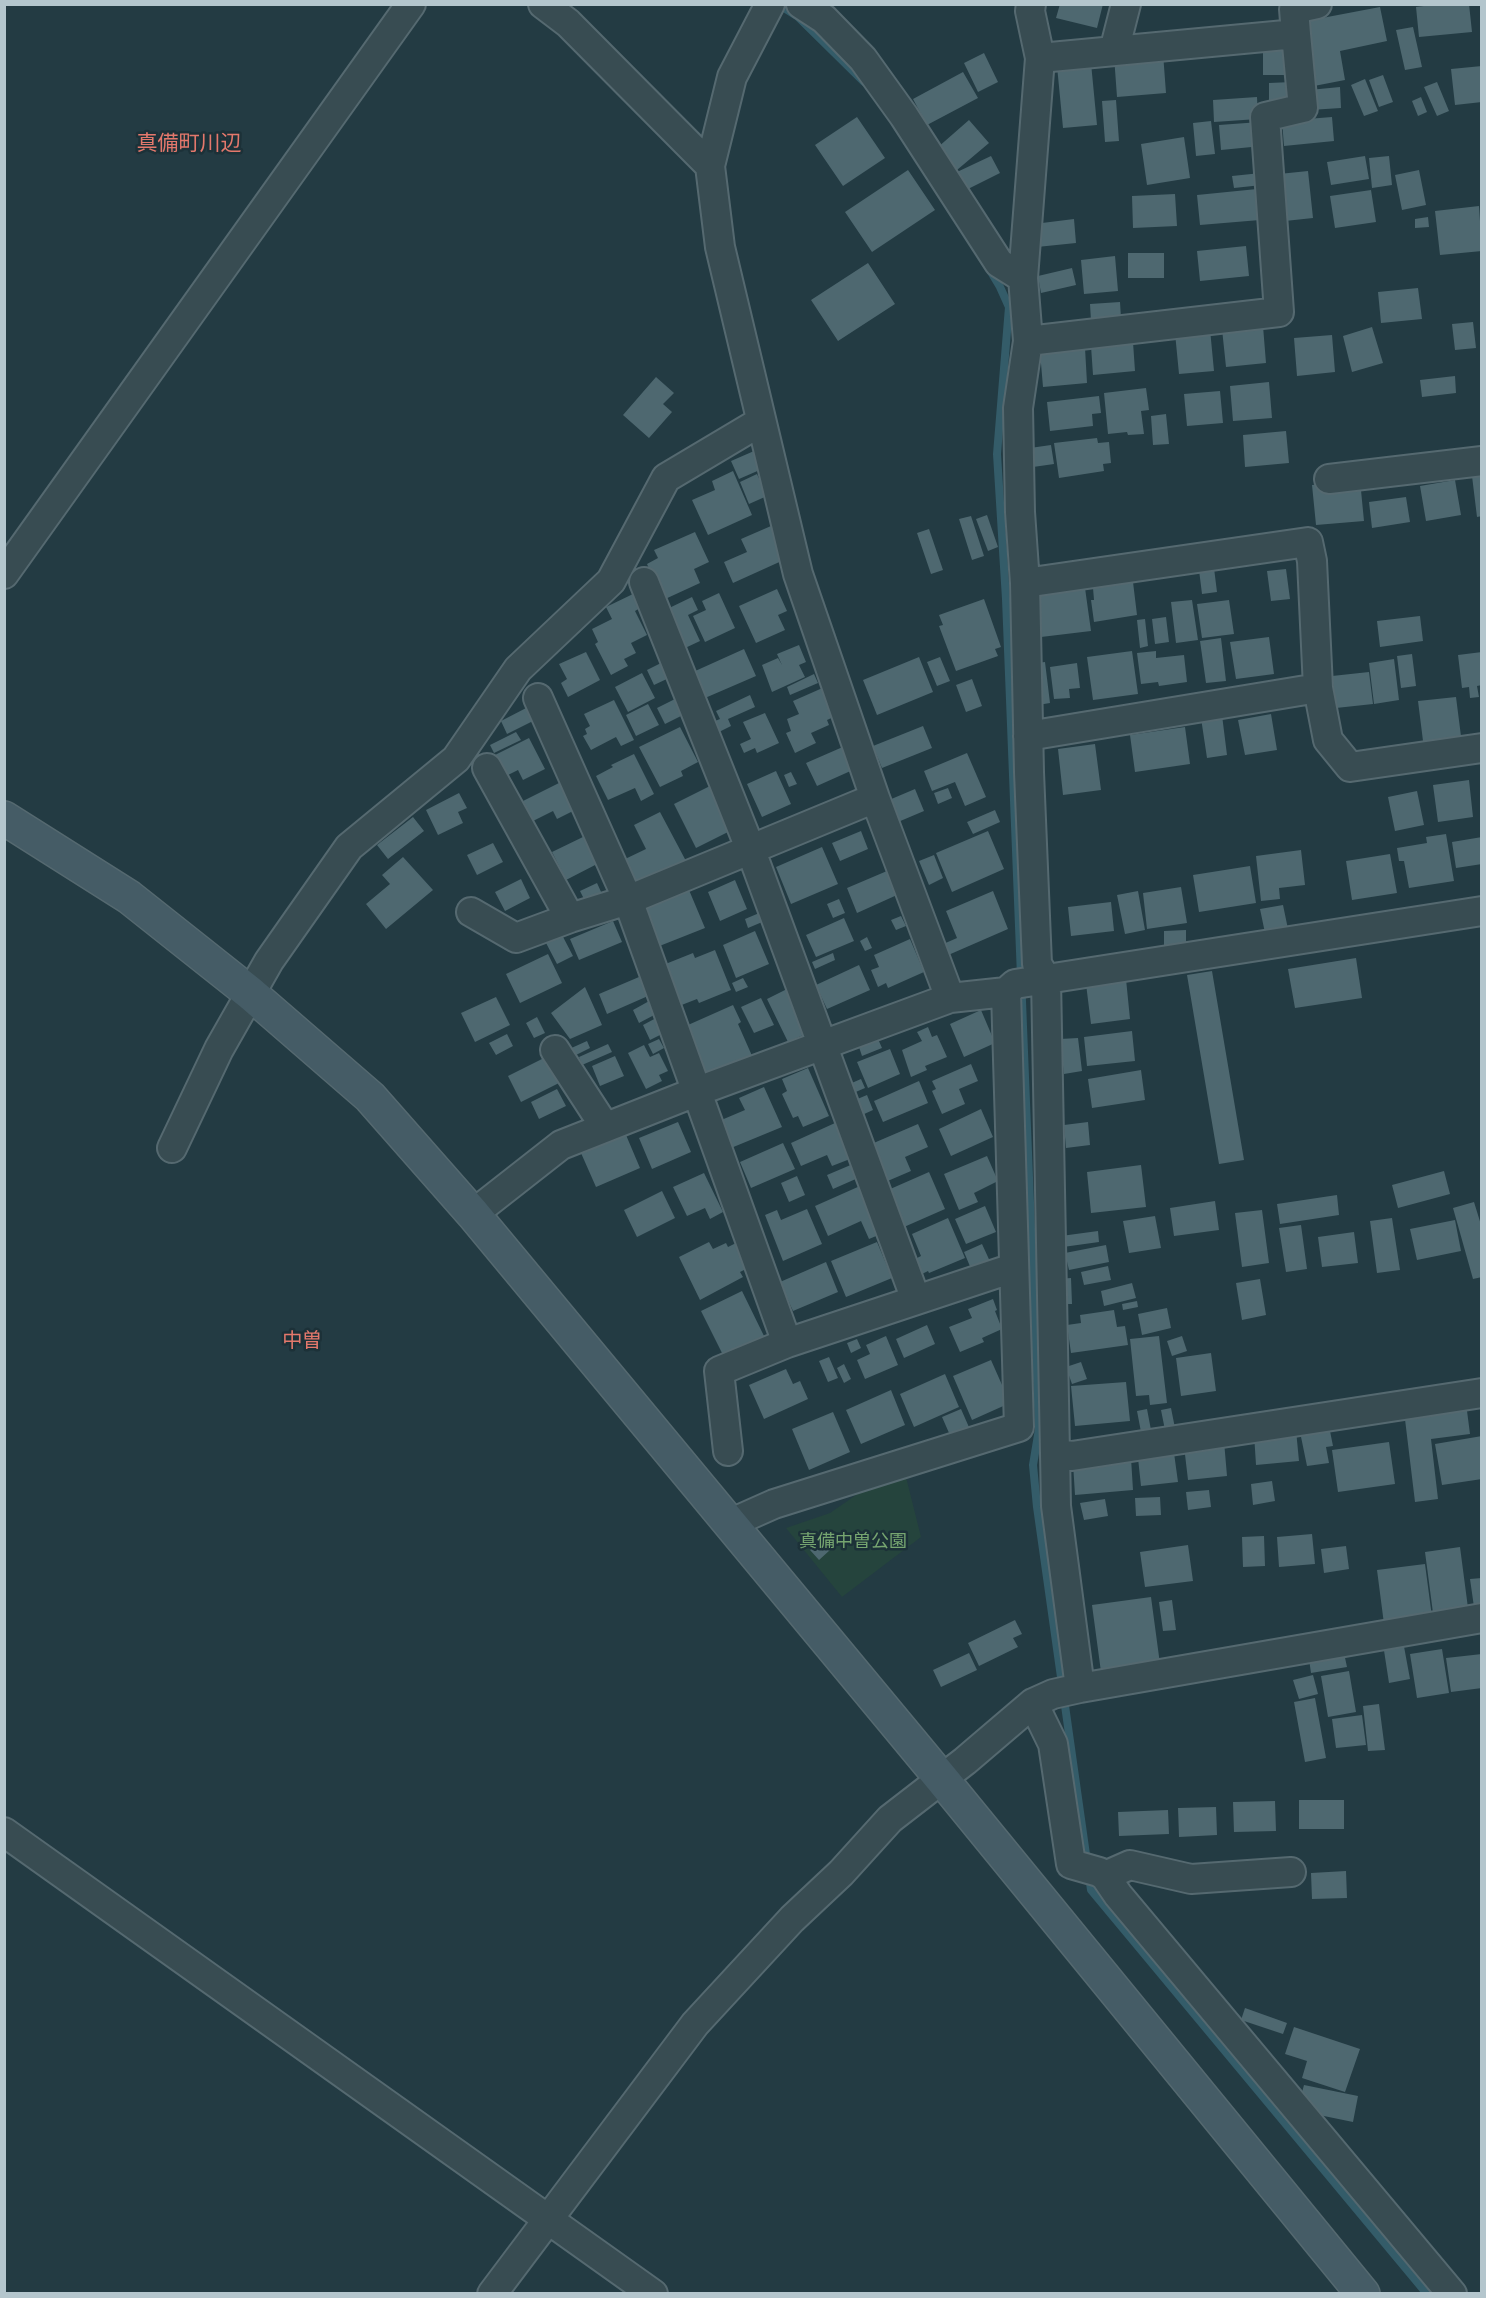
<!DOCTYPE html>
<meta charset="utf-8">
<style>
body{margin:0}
#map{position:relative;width:1486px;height:2298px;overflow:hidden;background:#233b43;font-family:"DejaVu Sans",sans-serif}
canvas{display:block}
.frame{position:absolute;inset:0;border:6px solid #b4c6cd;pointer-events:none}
</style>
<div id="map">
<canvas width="1486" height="2298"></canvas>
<div class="frame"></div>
</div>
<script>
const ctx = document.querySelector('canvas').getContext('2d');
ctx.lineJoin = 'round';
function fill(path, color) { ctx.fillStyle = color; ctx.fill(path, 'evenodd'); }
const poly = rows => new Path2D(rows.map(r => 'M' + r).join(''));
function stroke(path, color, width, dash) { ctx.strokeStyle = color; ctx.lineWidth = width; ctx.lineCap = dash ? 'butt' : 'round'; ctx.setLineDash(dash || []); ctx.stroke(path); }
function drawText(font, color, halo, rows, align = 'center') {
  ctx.font = font + ' "DejaVu Sans","Noto Sans JP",sans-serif'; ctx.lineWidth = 5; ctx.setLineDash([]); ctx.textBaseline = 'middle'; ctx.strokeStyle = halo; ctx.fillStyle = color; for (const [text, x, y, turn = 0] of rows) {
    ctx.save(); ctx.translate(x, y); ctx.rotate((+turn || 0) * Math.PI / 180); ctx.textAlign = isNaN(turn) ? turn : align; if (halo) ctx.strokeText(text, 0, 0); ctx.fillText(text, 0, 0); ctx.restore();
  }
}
fill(poly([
 [905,1473,921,1537,842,1597,786,1528,830,1513,872,1484]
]), '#25443d');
stroke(poly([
 [778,4,797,16,864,82],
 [988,267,1000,287,1009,307,997,454,1006,599,1039,1429,1033,1465,1037,1507,1091,1890,1427,2294]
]), '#345c69', 8);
fill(poly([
 [1060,4,1103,4,1097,28,1056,18],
 [1439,4,1469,4,1472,32,1419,37,1416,7],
 [1380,7,1387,41,1340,51,1345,80,1314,86,1301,22],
 [1413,27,1422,67,1405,70,1396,30],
 [1263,48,1290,48,1290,75,1263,75],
 [984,53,998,82,978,92,964,63],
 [1163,53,1166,93,1117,97,1114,56],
 [1091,63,1097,125,1063,128,1057,66],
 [1482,66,1482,102,1455,105,1451,69],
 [963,72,978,98,927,125,913,99],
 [1383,75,1393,102,1379,107,1369,80],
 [1365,79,1378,111,1364,116,1351,85],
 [1292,82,1292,107,1269,107,1269,83],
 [1437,82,1449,111,1437,116,1424,87],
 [1340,87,1341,108,1310,110,1309,90],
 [1257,97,1258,119,1214,122,1213,100],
 [1421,97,1427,112,1418,116,1412,101],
 [1116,100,1119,141,1105,142,1102,101],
 [857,117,885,158,843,186,815,145],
 [1332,117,1334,141,1284,146,1282,121],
 [969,120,989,143,957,170,937,148],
 [1211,121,1215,154,1196,156,1193,123],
 [1260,122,1262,146,1221,150,1219,125],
 [1184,137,1190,178,1147,185,1141,144],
 [991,156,1000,173,966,190,957,172],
 [1365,156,1369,179,1331,185,1327,162],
 [1389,156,1392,185,1372,188,1369,158],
 [908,170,935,210,872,252,845,212],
 [1419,170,1426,205,1402,210,1395,175],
 [1308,171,1313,218,1285,221,1279,174],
 [1261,173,1262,185,1234,188,1232,176],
 [1257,189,1260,220,1200,225,1197,195],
 [1371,190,1376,222,1335,228,1330,196],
 [1175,194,1177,226,1133,228,1132,196],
 [1479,206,1482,251,1440,255,1435,211],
 [1428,217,1429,227,1415,228,1415,219],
 [1074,219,1076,243,1037,247,1034,224],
 [1246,246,1249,276,1200,281,1197,251],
 [1128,253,1164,253,1164,278,1128,278],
 [1115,256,1118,291,1084,294,1081,260],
 [868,263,895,304,838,341,811,300],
 [1072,268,1076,285,1041,293,1038,276],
 [1418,288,1422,319,1381,323,1378,292],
 [1120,302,1121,318,1091,321,1090,304],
 [1473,322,1476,348,1455,350,1452,324],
 [1263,326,1266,363,1226,367,1222,329],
 [1372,327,1383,363,1352,372,1343,336],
 [1210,329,1214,371,1179,374,1175,333],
 [1332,335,1335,372,1297,376,1294,338],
 [1133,342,1135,371,1093,375,1091,346],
 [1085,348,1087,383,1043,387,1040,352],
 [1455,376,1456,393,1422,397,1420,380],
 [656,377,674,393,663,404,672,412,649,438,623,415],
 [1269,382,1272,418,1233,421,1230,386],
 [1146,388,1149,410,1141,411,1144,434,1128,435,1127,432,1108,434,1104,393],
 [1220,391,1223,423,1187,426,1184,394],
 [1099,396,1101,413,1092,414,1093,426,1050,431,1047,402],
 [1166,414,1169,444,1153,445,1151,416],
 [1286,431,1289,463,1245,467,1243,435],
 [1097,438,1098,443,1109,442,1111,463,1103,464,1104,471,1059,478,1054,443],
 [1051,445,1054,464,1033,467,1030,448],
 [754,451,762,469,739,479,731,461],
 [733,471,752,515,708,535,692,500,715,490,712,481],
 [757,474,767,496,749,504,740,482],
 [1482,475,1482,516,1477,517,1472,476],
 [1360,480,1364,521,1316,525,1312,485],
 [1455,480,1461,515,1426,521,1420,486],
 [1406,497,1410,522,1372,528,1369,502],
 [987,515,998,547,988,551,976,519],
 [971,516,984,556,972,560,959,519],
 [771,526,786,559,733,583,724,562,747,552,741,539],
 [929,529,943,570,931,574,917,533],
 [695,532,709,562,694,569,700,583,663,600,647,564,658,558,654,550],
 [1214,568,1217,592,1202,594,1199,570],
 [1286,569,1290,599,1271,601,1267,571],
 [1133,582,1137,615,1094,622,1091,600,1094,600,1093,588],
 [1085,588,1091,631,1041,637,1035,595],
 [777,589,787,611,778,615,785,630,756,643,739,606],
 [719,593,735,628,705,642,693,616,706,610,702,601],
 [633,594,640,608,635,611,647,635,631,643,636,653,624,659,628,666,611,675,595,644,598,642,592,629,612,619,606,607],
 [692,597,698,610,688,615,700,641,683,649,665,610],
 [984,599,1001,647,995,649,998,656,956,671,939,626,943,625,939,615],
 [1192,600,1198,640,1176,643,1171,602],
 [1229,600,1234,634,1202,638,1197,604],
 [1420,616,1423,641,1380,647,1377,621],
 [1166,617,1169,642,1155,644,1152,619],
 [1145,619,1148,646,1140,648,1137,620],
 [1269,637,1274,674,1236,679,1230,642],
 [1221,638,1226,681,1206,683,1200,641],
 [799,645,806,662,799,665,805,677,772,692,762,665,778,658,782,665,777,654],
 [744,649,756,676,705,698,693,672],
 [1132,651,1138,694,1093,700,1087,657],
 [1156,651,1156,658,1184,655,1187,682,1159,686,1158,682,1141,684,1137,653],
 [586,652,600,680,568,697,561,683,567,679,559,664],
 [1482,652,1482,685,1477,686,1479,697,1470,698,1469,687,1462,688,1458,655],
 [1412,654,1416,686,1401,688,1397,656],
 [919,657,933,692,877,715,863,680],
 [940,657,950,681,937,686,927,662],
 [1394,659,1399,700,1374,704,1369,663],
 [663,662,671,677,654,685,647,670],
 [1045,662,1050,703,1032,706,1027,664],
 [1077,663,1080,688,1069,689,1070,698,1054,699,1050,667],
 [1369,672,1373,704,1336,708,1332,676],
 [642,673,655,698,628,712,615,687],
 [814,674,818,683,790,695,787,687],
 [972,679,982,706,966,712,956,685],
 [827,686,840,714,827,720,829,725,811,733,816,743,795,753,786,733,791,731,787,719,799,714,793,701],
 [750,695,755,707,728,719,731,726,715,734,710,723,720,719,716,711],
 [1456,697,1462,744,1424,749,1418,701],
 [677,698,685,714,665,724,657,708],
 [614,700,634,740,621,746,616,737,591,750,583,736,587,734,585,729,590,726,584,714],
 [648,704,659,725,636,736,626,715],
 [530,706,537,719,507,734,501,721],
 [765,713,779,743,757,753,755,748,744,753,740,744,751,739,743,722],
 [1271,714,1277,750,1245,755,1238,720],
 [1222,715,1227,755,1207,758,1201,718],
 [923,726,932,748,882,768,873,746],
 [680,727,698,762,681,771,683,776,660,787,639,747],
 [1185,727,1190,764,1135,772,1130,735],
 [516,732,521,740,494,753,490,745],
 [529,738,545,769,523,780,518,770,506,776,495,755],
 [1095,744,1101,790,1063,795,1058,749],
 [845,746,855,769,817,786,806,763],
 [967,753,986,797,965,806,955,782,932,791,924,771],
 [634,754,654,794,641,801,635,788,608,800,596,776,613,767,611,765],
 [776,771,791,804,762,817,747,784],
 [791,772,797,784,789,787,784,775],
 [1469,780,1473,817,1438,822,1433,785],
 [561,782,575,810,557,819,553,811,533,821,523,801],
 [710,786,732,830,696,848,674,804],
 [948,788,952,798,938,804,934,793],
 [915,789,924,811,898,822,889,800],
 [1417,791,1424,825,1395,831,1388,797],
 [459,793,467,808,458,812,463,823,438,835,426,810],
 [995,810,1000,822,973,834,967,822],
 [660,812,686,861,637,887,623,860,646,849,634,825],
 [413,817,424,831,388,859,377,845],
 [861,831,868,849,840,861,832,843],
 [988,831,1004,869,952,892,936,853],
 [1446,834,1454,881,1409,888,1404,861,1399,861,1397,848,1427,843,1426,837],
 [585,836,599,863,566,880,552,852],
 [1482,837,1482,864,1456,868,1452,842],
 [493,843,503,862,477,875,467,855],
 [822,847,838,884,791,904,776,867],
 [1301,850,1305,885,1279,888,1280,899,1261,901,1256,856],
 [1390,854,1397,893,1352,900,1346,861],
 [934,855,943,878,929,885,919,861],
 [403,857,433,890,386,929,366,904,390,884,382,875],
 [1250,866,1256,903,1199,912,1193,875],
 [887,871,897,895,857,913,847,888],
 [521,879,530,898,505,911,495,892],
 [735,880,747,909,720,921,708,892],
 [597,883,602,894,586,903,580,891],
 [1181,887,1187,923,1147,929,1143,893],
 [689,890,705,928,657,947,641,909],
 [993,891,1008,929,946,956,941,945,957,938,946,911],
 [1138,891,1145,930,1125,934,1117,895],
 [839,899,845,913,833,918,827,904],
 [1111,902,1114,931,1071,936,1068,907],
 [1283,905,1288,929,1265,933,1260,909],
 [764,911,767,920,748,928,745,919],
 [901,916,906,926,896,930,891,920],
 [844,918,854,941,816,957,806,935],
 [613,921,622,942,579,960,570,939],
 [1186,930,1186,948,1164,949,1164,931],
 [755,931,769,964,736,978,723,945],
 [561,933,573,956,557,964,545,941],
 [867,937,872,948,865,951,860,941],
 [910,939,924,972,888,988,886,983,878,987,871,970,879,967,874,955],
 [715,950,731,990,699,1003,697,999,679,1006,663,965,693,953,695,958],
 [833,953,835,960,815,969,812,962],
 [548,954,562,983,520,1003,506,974],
 [1356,958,1362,998,1295,1008,1288,969],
 [859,965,870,990,827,1009,816,985],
 [1212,971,1244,1160,1219,1164,1187,975],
 [639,977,648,996,607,1014,599,994],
 [743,978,748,987,736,992,732,983],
 [1126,979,1130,1019,1091,1024,1086,984],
 [585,987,602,1025,570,1039,551,1013],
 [791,987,812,1031,788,1042,767,999],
 [496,997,510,1025,475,1042,461,1013],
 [761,998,774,1025,754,1033,741,1007],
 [651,1000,658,1013,639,1023,633,1010],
 [733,1005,741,1022,738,1024,753,1058,707,1077,690,1037,693,1035,688,1025],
 [981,1010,995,1043,964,1057,950,1024],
 [537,1017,545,1033,534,1038,526,1023],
 [658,1017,666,1032,650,1040,643,1025],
 [928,1027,932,1037,937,1035,947,1057,925,1066,927,1070,911,1077,902,1050,922,1041,917,1032],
 [1132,1031,1135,1061,1087,1066,1084,1037],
 [507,1034,513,1046,496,1055,489,1043],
 [1078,1038,1082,1071,1064,1074,1060,1039],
 [659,1039,664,1048,653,1054,648,1044],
 [878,1039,882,1048,862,1056,859,1047],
 [587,1041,590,1048,570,1058,567,1050],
 [608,1044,612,1052,582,1065,579,1057],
 [644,1045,650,1057,659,1053,668,1071,659,1075,662,1081,646,1089,628,1053],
 [890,1049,900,1074,868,1088,857,1062],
 [615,1056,624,1076,600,1086,592,1066],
 [546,1057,559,1083,521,1102,508,1076],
 [971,1064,978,1081,959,1089,965,1104,942,1114,932,1091,936,1089,932,1081],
 [808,1068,829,1116,803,1127,798,1116,793,1118,782,1094,787,1091,782,1079],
 [1141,1070,1145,1100,1092,1108,1088,1079],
 [861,1079,865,1088,851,1094,847,1085],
 [919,1081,928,1103,883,1122,874,1101],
 [764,1087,782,1127,731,1148,719,1121,745,1110,739,1098],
 [557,1089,566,1106,539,1119,531,1102],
 [867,1095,873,1110,862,1115,855,1100],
 [981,1109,993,1137,951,1156,939,1129],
 [678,1122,691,1152,652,1169,639,1138],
 [1088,1122,1090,1145,1066,1148,1064,1125],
 [835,1123,850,1159,832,1166,827,1155,801,1166,791,1143],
 [918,1124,928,1147,905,1157,911,1171,883,1183,869,1145],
 [626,1135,640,1168,596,1187,581,1153],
 [783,1143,795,1169,751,1188,740,1162],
 [987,1156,998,1181,974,1193,978,1202,959,1210,944,1174],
 [853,1164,858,1178,833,1189,827,1175],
 [1141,1165,1146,1207,1091,1213,1087,1172],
 [1444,1171,1450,1194,1398,1208,1392,1185],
 [929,1172,945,1209,904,1227,888,1190],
 [704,1173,723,1212,710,1219,705,1208,687,1216,673,1187],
 [797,1176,805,1195,789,1202,781,1183],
 [860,1186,881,1234,869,1239,861,1221,828,1236,815,1206],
 [662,1191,675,1218,637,1237,624,1210],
 [1337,1195,1339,1215,1280,1224,1277,1204],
 [1215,1201,1219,1230,1174,1236,1170,1208],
 [1474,1202,1482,1228,1482,1277,1473,1279,1453,1208],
 [985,1206,996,1232,966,1244,955,1219],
 [807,1209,822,1244,783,1261,765,1215,777,1210,781,1220],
 [1262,1210,1269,1263,1242,1267,1235,1213],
 [1155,1216,1161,1248,1129,1253,1123,1221],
 [948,1218,965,1258,929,1273,928,1271,922,1274,915,1259,921,1256,912,1234],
 [1392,1218,1400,1270,1377,1273,1370,1221],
 [1455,1220,1461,1251,1417,1260,1410,1229],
 [1301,1225,1307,1269,1286,1272,1279,1228],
 [1098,1231,1099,1242,1063,1247,1061,1236],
 [1354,1232,1358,1263,1322,1267,1318,1237],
 [709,1242,713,1249,726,1243,728,1247,738,1242,750,1267,740,1272,743,1277,700,1300,679,1257],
 [877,1242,892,1278,846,1297,831,1261],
 [982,1244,993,1268,974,1276,964,1252],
 [1106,1245,1109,1262,1069,1270,1065,1253],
 [826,1262,838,1292,793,1311,780,1282],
 [1108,1266,1111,1280,1084,1285,1081,1272],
 [1071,1278,1072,1304,1057,1304,1056,1279],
 [1260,1279,1266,1315,1242,1320,1236,1283],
 [1132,1283,1136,1298,1104,1306,1101,1291],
 [742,1291,764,1336,723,1355,701,1311],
 [993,1299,997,1310,995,1311,1002,1329,982,1338,984,1342,960,1352,949,1327,972,1318,968,1309],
 [1137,1301,1138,1307,1123,1310,1122,1304],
 [1167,1308,1171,1328,1142,1335,1138,1314],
 [1114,1310,1117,1327,1125,1326,1128,1345,1071,1353,1067,1325,1081,1323,1080,1315],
 [927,1325,935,1344,904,1358,896,1339],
 [886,1336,898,1365,865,1379,857,1360,870,1354,866,1345],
 [1159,1336,1167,1403,1150,1405,1149,1395,1136,1396,1130,1339],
 [1182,1336,1187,1351,1172,1356,1167,1341],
 [857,1339,861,1348,851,1353,847,1343],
 [1211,1353,1216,1391,1181,1396,1176,1358],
 [829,1357,838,1378,828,1382,819,1361],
 [991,1360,1010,1403,972,1420,953,1376],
 [1081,1362,1087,1379,1072,1384,1066,1367],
 [844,1364,851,1379,844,1383,837,1368],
 [786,1369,793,1384,800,1381,808,1399,764,1419,749,1385],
 [945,1374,959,1407,914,1427,900,1394],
 [1126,1382,1130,1421,1075,1426,1071,1386],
 [891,1390,905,1425,861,1444,846,1410],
 [1466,1403,1470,1434,1431,1439,1438,1499,1415,1502,1404,1411],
 [1171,1408,1175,1428,1165,1430,1161,1410],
 [961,1409,972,1434,953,1442,942,1417],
 [1147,1409,1151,1430,1141,1432,1137,1411],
 [833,1412,850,1452,809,1470,792,1429],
 [1328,1421,1333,1446,1326,1447,1329,1463,1307,1466,1299,1427],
 [1296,1430,1299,1461,1256,1465,1254,1434],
 [1482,1436,1482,1479,1442,1485,1435,1444],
 [1224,1441,1227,1476,1188,1480,1184,1446],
 [1389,1442,1395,1484,1338,1492,1332,1450],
 [1174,1453,1178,1482,1141,1486,1138,1458],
 [1131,1458,1133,1490,1075,1495,1073,1463],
 [1272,1481,1275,1501,1253,1505,1251,1484],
 [1209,1490,1211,1507,1188,1510,1186,1492],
 [1160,1497,1161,1515,1136,1516,1135,1498],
 [1105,1499,1108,1516,1084,1520,1080,1503],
 [831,1531,840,1541,819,1560,810,1550],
 [1312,1534,1315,1564,1279,1567,1277,1537],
 [1264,1536,1265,1566,1243,1567,1242,1537],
 [1188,1545,1193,1581,1145,1587,1140,1552],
 [1346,1546,1349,1569,1324,1573,1321,1549],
 [1460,1547,1468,1608,1433,1613,1425,1552],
 [1425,1564,1432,1617,1384,1624,1377,1570],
 [1482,1578,1482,1606,1474,1607,1470,1579],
 [1151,1597,1160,1664,1101,1672,1092,1605],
 [1172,1600,1176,1630,1163,1631,1159,1602],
 [1015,1620,1022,1634,1013,1638,1018,1647,979,1666,968,1643],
 [1403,1641,1410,1679,1389,1683,1383,1644],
 [1442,1649,1449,1693,1417,1698,1410,1654],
 [969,1653,977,1670,941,1687,933,1670],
 [1344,1653,1347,1667,1311,1673,1309,1659],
 [1482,1654,1482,1688,1451,1692,1446,1658],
 [1349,1671,1356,1712,1328,1717,1321,1676],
 [1313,1675,1318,1694,1299,1699,1293,1680],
 [1315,1698,1326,1758,1305,1762,1294,1702],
 [1379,1704,1385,1750,1368,1751,1363,1706],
 [1362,1715,1366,1745,1336,1748,1332,1719],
 [1299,1800,1344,1800,1344,1829,1299,1829],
 [1275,1801,1276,1831,1234,1832,1233,1802],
 [1216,1807,1217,1835,1179,1837,1178,1808],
 [1168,1810,1169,1834,1119,1836,1118,1812],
 [1346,1871,1347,1898,1312,1899,1311,1873],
 [1245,2008,1287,2023,1283,2034,1241,2020],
 [1294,2027,1360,2049,1345,2092,1302,2078,1307,2061,1285,2054],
 [1304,2085,1358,2096,1353,2122,1319,2115,1301,2096]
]), '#4e6870');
const street = poly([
 [543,4,568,23,710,166],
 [770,4,732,77,710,166,720,247,798,574,875,798,950,998],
 [801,4,824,19,863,59,904,116,999,263,1023,278],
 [1031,4,1030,11,1040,58,1023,278,1028,341,1018,408,1020,512,1025,583,1029,772,1037,964,1046,979,1056,1506,1080,1688],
 [1114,51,1126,4],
 [1040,58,1296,34,1294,9,1317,4],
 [1028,341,1279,312,1265,117,1303,108,1296,34],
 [1329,479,1482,461],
 [4,574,411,4],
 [644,582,750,848,916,1300],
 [1025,583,1308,542,1312,561,1318,688,1328,740,1350,767,1482,748],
 [1028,736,1318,688],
 [487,768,570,918,628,900,538,698],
 [471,912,516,938,570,918],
 [555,1050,605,1127],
 [172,1148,219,1049,269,961,349,847,456,759,518,669,611,581,666,478,760,422],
 [473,1214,561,1145,698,1091,950,998,1006,992,1015,984,1482,911],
 [787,1343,1013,1268],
 [728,1451,719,1371,787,1343,628,900,875,798],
 [1057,1454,1072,1456,1482,1393],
 [729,1524,774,1504,1019,1427,1006,992],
 [1033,1703,1053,1744,1071,1864,1099,1872,1105,1876,1118,1895,1452,2294],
 [4,1832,653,2294],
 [1105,1876,1130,1865,1191,1879,1291,1872],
 [492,2294,695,2024,792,1919,841,1873,890,1819,965,1761,1033,1703,1053,1694,1080,1688,1482,1618]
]);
const secondary = poly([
 [4,818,129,897,250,993,370,1097,473,1214,941,1778,1363,2294]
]);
stroke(street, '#556970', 32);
stroke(secondary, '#556970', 36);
stroke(street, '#384c52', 28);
stroke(secondary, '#455c66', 33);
drawText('18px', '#76a570', '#1c3138', [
 ["真備中曽公園",853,1542]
]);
drawText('20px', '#e3786c', '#1c3138', [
 ["中曽",302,1342]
]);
drawText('21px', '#e3786c', '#1c3138', [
 ["真備町川辺",189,145]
]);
</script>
